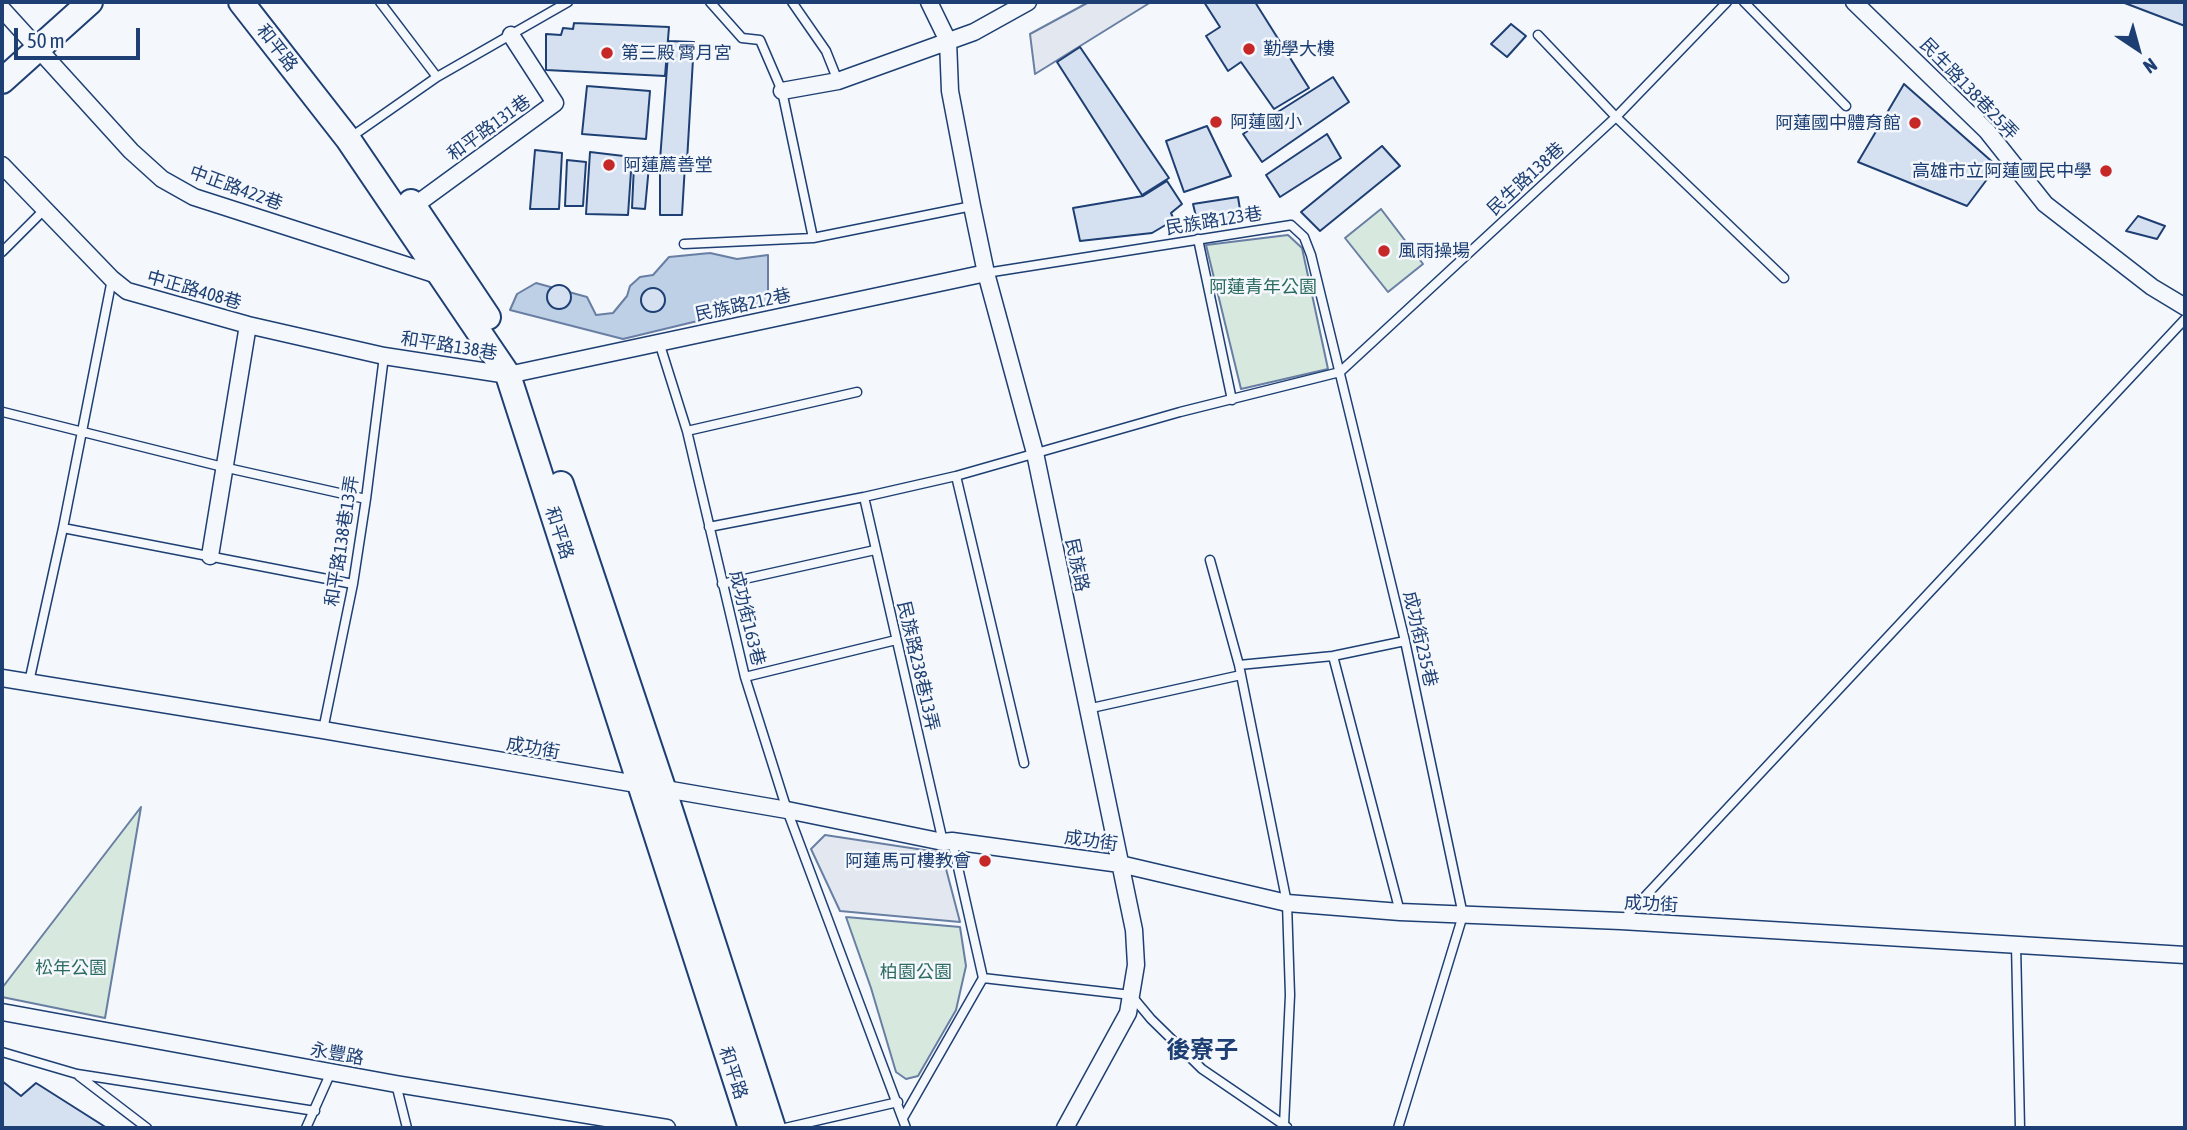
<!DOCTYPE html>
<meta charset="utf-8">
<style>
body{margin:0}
#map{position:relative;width:2187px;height:1130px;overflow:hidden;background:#f4f7fb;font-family:"Asap Condensed",sans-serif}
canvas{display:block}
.frame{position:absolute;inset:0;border:4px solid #1d3f73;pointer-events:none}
.north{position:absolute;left:2103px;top:14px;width:70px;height:70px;-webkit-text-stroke:5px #f4f7fb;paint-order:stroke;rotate:144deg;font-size:19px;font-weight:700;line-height:28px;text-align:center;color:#1d3f73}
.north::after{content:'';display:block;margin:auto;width:24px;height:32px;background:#1d3f73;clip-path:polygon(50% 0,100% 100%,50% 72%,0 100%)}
.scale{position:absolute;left:14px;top:28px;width:126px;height:32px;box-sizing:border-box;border:4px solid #1d3f73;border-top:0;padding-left:9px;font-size:21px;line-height:24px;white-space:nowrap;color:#1d3f73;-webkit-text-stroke:5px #f4f7fb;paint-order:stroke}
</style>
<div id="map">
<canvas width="2187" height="1130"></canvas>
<div class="frame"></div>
<div class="north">N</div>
<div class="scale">50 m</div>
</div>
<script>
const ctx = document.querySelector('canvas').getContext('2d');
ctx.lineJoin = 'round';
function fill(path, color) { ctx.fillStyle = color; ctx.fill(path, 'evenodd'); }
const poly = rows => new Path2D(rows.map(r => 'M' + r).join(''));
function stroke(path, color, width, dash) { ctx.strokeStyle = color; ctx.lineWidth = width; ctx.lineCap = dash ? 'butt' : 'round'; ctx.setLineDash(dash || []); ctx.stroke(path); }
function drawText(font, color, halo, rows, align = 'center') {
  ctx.font = font + ' "Asap Condensed","Noto Sans TC",sans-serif'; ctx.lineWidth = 5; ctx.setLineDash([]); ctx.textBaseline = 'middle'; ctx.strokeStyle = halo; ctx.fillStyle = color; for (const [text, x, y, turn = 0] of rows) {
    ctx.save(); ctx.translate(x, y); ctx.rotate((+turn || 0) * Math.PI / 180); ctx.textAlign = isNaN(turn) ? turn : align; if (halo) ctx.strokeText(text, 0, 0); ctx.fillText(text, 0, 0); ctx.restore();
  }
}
const green = poly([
 [1381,209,1423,264,1388,292,1345,238,1381,209],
 [1288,235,1302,248,1328,369,1241,389,1206,245,1288,235],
 [141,807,105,1018,2,997,2,988,141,807],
 [846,917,960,927,966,966,956,1010,918,1076,906,1079,896,1072,871,988,846,917]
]);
fill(green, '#d7e8df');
stroke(green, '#687fa3', 2);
const parking = poly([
 [1089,2,1151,2,1035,74,1030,34,1089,2],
 [825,835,937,852,945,865,960,922,840,911,811,849,825,835]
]);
fill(parking, '#e3e8f0');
stroke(parking, '#687fa3', 2);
const water = poly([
 [710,253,737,259,768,255,768,304,623,339,510,310,517,294,536,283,587,297,596,315,613,313,627,296,630,286,640,277,653,275,669,257,710,253]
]);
fill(water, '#bed0e5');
stroke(water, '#687fa3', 2);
const building = poly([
 [1204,2,1255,2,1309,88,1274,109,1241,62,1228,71,1206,36,1220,27,1204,2],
 [2122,2,2185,2,2185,26,2122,2],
 [574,23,669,27,665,76,546,70,546,34,561,35,563,28,573,29,574,23],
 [1511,24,1526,36,1507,57,1491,44,1511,24],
 [669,41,694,42,687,161,660,160,669,41],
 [1080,47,1169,178,1142,195,1057,62,1080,47],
 [1333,77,1349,102,1262,162,1243,134,1333,77],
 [1904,84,1997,166,1967,206,1858,162,1904,84],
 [587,86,650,91,646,139,582,134,587,86],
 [1207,126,1231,176,1184,192,1166,141,1207,126],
 [1327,134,1341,158,1280,197,1266,175,1327,134],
 [1382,146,1400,166,1320,231,1301,212,1382,146],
 [535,150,562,153,559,209,530,209,535,150],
 [590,152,632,157,628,215,586,214,590,152],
 [567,160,586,162,583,206,565,206,567,160],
 [660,163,685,165,682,215,660,215,660,163],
 [634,165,649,166,645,209,632,208,634,165],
 [1167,181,1182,204,1171,213,1174,220,1152,233,1080,241,1073,208,1143,196,1167,181],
 [1238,197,1242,222,1199,229,1193,204,1238,197],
 [2138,216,2165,226,2157,239,2126,231,2138,216],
 '547 297a12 12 0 1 1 24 0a12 12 0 1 1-24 0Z',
 '641 300a12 12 0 1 1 24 0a12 12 0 1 1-24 0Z',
 [2,1081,21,1096,36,1083,107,1128,2,1128,2,1081]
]);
fill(building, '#d5e0f0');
stroke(building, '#1d3f73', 2);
const lane = poly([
 [380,2,437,77],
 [710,2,742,38,760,40,782,91,813,238],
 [792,2,826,51,838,81],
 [1744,2,1846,106],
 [1538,35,1616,117,1784,278],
 [351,137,437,77,568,2],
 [1198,239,1232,400],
 [684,244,813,238,972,206],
 [2,252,44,210],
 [986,273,1291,225,1304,237,1311,255,1405,641,1463,915,1398,1128],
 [659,342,687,431,745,677,787,810,906,1128],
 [3,412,223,467,366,499],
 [687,431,857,392],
 [956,476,1024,763],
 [864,497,943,842],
 [709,527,864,497,956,476,1180,412,1340,372,1616,117,1727,2],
 [63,528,353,584],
 [1210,560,1239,665,1287,903,1290,995,1284,1125],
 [722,584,875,550],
 [1333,656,1400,912],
 [1239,665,1333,656,1405,641],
 [745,677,896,640],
 [29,682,63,528,112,279],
 [1087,709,1241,675],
 [323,730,353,584,366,499,384,356],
 [952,841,983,978,1131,995,1151,1019,1202,1069,1287,1127],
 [1623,920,2185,319],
 [2016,944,2020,1128],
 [2,1052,77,1074,315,1111],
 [79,1076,147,1128],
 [396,1084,407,1128],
 [903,1118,983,978],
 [306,1128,331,1072],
 [785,1128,898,1102]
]);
const street = poly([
 [929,2,948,41,950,91,972,206,986,273,1035,453,1134,930,1136,965,1128,1013,1065,1128],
 [1854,2,1987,131,2045,204,2152,287,2185,307],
 [2,9,131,151,162,179,194,197,440,276],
 [782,91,838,81,974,32,1028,2],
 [2,165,112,279,127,291,248,325,384,356,508,375,986,273],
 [414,206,555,103,511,35],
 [210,556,248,325],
 [2,678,323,730,787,810,943,842,952,841,1120,864,1287,903,1400,912,1621,921,2185,955],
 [2,1012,396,1084,667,1128]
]);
const primary = poly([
 [241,2,348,139,508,375,751,1128],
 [2,81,90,2],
 [411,202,488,317],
 [561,484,664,791,773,1128]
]);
stroke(lane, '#1d3f73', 11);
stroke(street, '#1d3f73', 19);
stroke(primary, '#1d3f73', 28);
stroke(lane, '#f4f7fb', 8);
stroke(street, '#f4f7fb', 16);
stroke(primary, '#f4f7fb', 24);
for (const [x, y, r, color] of [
 [1249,49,7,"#c62828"],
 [607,53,7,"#c62828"],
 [1216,122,7,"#c62828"],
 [1915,123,7,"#c62828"],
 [609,165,7,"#c62828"],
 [2106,171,7,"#c62828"],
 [1384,251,7,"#c62828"],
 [985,861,7,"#c62828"]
]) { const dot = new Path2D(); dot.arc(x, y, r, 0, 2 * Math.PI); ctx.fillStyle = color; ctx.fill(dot); stroke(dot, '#f4f7fb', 2.5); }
drawText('18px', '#1d3f73', '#f4f7fb', [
 ["和平路",277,48,52],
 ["民生路138巷25弄",1969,89,46],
 ["和平路131巷",489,128,-36],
 ["民生路138巷",1526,179,-43],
 ["中正路422巷",236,188,20],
 ["民族路123巷",1214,221,-9],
 ["中正路408巷",194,290,16],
 ["民族路212巷",743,305,-12],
 ["和平路138巷",449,346,9],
 ["和平路",559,533,72],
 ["和平路138巷13弄",342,541,-81],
 ["民族路",1077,565,78],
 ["成功街163巷",747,618,76],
 ["成功街235巷",1420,639,77],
 ["民族路238巷13弄",918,666,77],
 ["成功街",533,748,10],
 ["成功街",1091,841,8],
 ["成功街",1651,904,3],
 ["永豐路",337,1054,10],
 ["和平路",733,1073,72]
]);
drawText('18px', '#1d3f73', '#f4f7fb', [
 ["勤學大樓",1263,49],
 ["第三殿 霄月宮",621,53],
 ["阿蓮國小",1230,122],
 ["阿蓮國中體育館",1901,123,"right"],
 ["阿蓮薦善堂",623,165],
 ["高雄市立阿蓮國民中學",2092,171,"right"],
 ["風雨操場",1398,251],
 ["阿蓮馬可樓教會",971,861,"right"]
], 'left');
drawText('18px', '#2c6c60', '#f4f7fb', [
 ["阿蓮青年公園",1263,287],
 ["松年公園",71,968],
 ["柏園公園",916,972]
]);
drawText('bold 24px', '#1d3f73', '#f4f7fb', [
 ["後寮子",1202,1050]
]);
</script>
